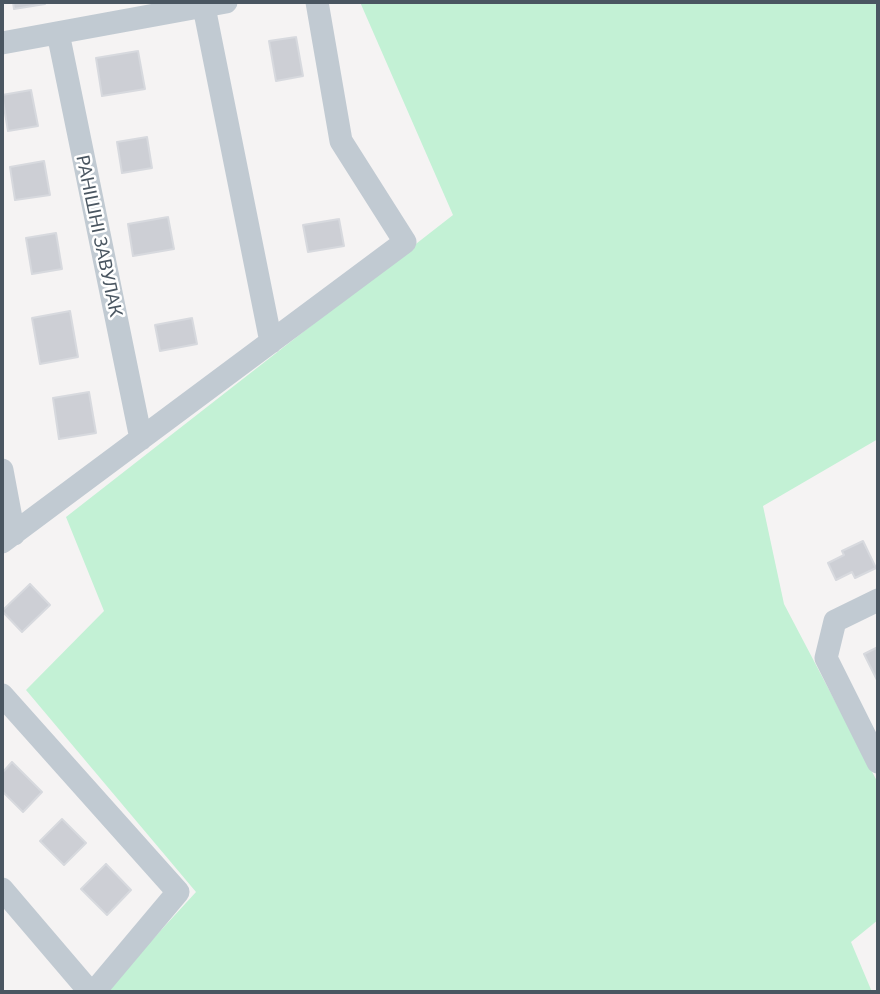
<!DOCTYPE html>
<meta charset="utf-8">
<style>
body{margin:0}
#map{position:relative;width:880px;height:994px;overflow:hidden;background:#f5f3f3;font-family:Lato,sans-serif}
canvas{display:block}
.frame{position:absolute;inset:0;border:4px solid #4a5661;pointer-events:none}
</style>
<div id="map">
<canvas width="880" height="994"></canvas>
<div class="frame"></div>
</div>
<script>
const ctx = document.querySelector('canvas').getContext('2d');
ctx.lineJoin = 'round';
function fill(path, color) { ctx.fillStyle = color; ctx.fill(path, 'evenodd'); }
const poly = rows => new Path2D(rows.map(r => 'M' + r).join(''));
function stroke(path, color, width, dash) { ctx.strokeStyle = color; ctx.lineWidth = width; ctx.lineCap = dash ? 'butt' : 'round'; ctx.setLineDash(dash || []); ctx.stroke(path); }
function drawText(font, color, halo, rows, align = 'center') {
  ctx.font = font + ' Lato,sans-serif'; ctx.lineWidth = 5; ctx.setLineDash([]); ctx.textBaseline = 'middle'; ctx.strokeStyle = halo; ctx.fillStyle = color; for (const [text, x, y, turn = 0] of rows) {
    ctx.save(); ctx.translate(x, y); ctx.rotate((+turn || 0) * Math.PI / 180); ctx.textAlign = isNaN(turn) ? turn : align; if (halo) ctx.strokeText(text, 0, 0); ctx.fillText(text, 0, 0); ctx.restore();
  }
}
fill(poly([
 [360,2,878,2,878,439,763,506,784,604,878,783,878,920,851,942,872,992,112,992,108,988,196,892,26,690,104,611,66,517,453,215]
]), '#c3f1d5');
const building = poly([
 [13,2,45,2,45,4,14,9,13,2],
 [296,37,303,76,276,81,269,41,296,37],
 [138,51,145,89,102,96,96,58,138,51],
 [31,90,38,126,8,131,2,95,31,90],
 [147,137,152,168,122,173,117,142,147,137],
 [44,161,50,195,15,200,10,167,44,161],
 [168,217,174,249,133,256,128,224,168,217],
 [339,219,344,246,308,252,303,225,339,219],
 [56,233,62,269,32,274,26,238,56,233],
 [70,311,78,357,40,364,32,318,70,311],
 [192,318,197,344,160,351,155,325,192,318],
 [89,392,96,433,59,439,53,398,89,392],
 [863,541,876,568,855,578,852,572,836,580,828,563,844,555,842,551,863,541],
 [30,584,50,605,22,632,2,611,30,584],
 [878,647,878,682,864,654,878,647],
 [12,762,42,792,23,812,2,791,2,773,12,762],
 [62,819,86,843,64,865,40,841,62,819],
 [106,864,131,890,107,915,81,889,106,864]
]);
fill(building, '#cdcfd5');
stroke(building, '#d7d9de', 2);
stroke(poly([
 [204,7,271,342],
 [58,33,141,439],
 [2,43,226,2],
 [2,470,14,534],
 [2,542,405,242,341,141,317,2],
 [878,600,835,621,826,658,878,762],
 [2,695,178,892,94,992],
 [2,889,90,992]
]), '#c1cad2', 23);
drawText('18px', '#4a5661', '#fff', [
 ["РАНІШНІ ЗАВУЛАК",99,236,78]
]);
</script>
